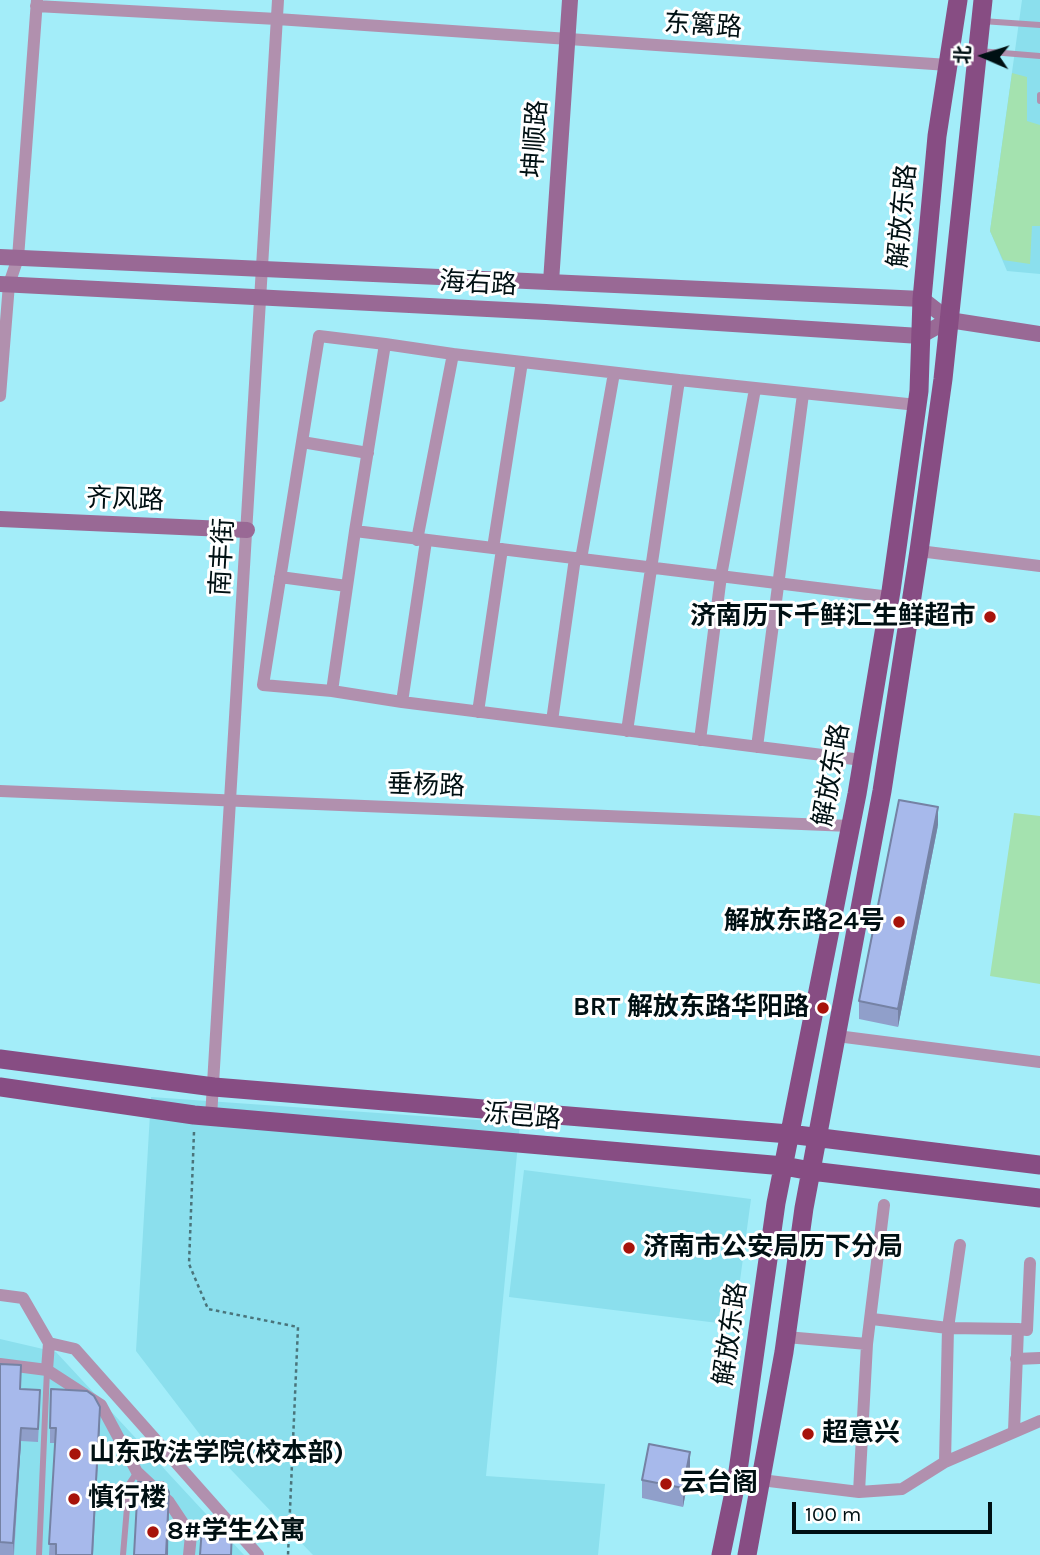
<!DOCTYPE html>
<meta charset="utf-8">
<style>
body{margin:0}
#map{position:relative;width:1040px;height:1555px;overflow:hidden;background:#a3edf9;font-family:Karla,"Noto Sans SC",sans-serif}
canvas{display:block}
.north{position:absolute;left:949px;top:21px;width:70px;height:70px;-webkit-text-stroke:5px #fff;paint-order:stroke;rotate:273deg;font-size:19px;font-weight:700;line-height:28px;text-align:center;color:#001013}
.north::after{content:'';display:block;margin:auto;width:24px;height:32px;background:#001013;clip-path:polygon(50% 0,100% 100%,50% 72%,0 100%)}
.scale{position:absolute;left:792px;top:1502px;width:200px;height:32px;box-sizing:border-box;border:4px solid #001013;border-top:0;padding-left:9px;font-size:21px;line-height:24px;white-space:nowrap;color:#001013;-webkit-text-stroke:5px #fff;paint-order:stroke}
</style>
<div id="map">
<canvas width="1040" height="1555"></canvas>
<div class="north">北</div>
<div class="scale">100 m</div>
</div>
<script>
const ctx = document.querySelector('canvas').getContext('2d');
ctx.lineJoin = 'round';
function fill(path, color) { ctx.fillStyle = color; ctx.fill(path, 'evenodd'); }
const poly = rows => new Path2D(rows.map(r => 'M' + r).join(''));
function stroke(path, color, width, dash) { ctx.strokeStyle = color; ctx.lineWidth = width; ctx.lineCap = dash ? 'butt' : 'round'; ctx.setLineDash(dash || []); ctx.stroke(path); }
function drawText(font, color, halo, rows, align = 'center') {
  ctx.font = font + ' Karla,"Noto Sans SC",sans-serif'; ctx.lineWidth = 6; ctx.setLineDash([]); ctx.textBaseline = 'middle'; ctx.strokeStyle = halo; ctx.fillStyle = color; for (const [text, x, y, turn = 0] of rows) {
    ctx.save(); ctx.translate(x, y); ctx.rotate((+turn || 0) * Math.PI / 180); ctx.textAlign = isNaN(turn) ? turn : align; if (halo) ctx.strokeText(text, 0, 0); ctx.fillText(text, 0, 0); ctx.restore();
  }
}
fill(poly([
 [1022,0,1040,0,1040,274,1007,271,990,231],
 [151,1097,520,1123,486,1476,605,1484,598,1555,313,1555,211,1449,136,1351],
 [524,1170,751,1199,734,1325,509,1297],
 [0,1339,56,1352,244,1555,0,1555]
]), '#8bdfed');
fill(poly([
 [1012,73,1027,77,1027,121,1040,125,1040,226,1032,226,1030,264,1003,260,990,231],
 [1014,813,1040,816,1040,984,990,976]
]), '#a4e2af');
stroke(poly([
 [194,1132,189,1264,208,1309,298,1327,288,1555]
]), '#4a747b', 2.5, [3.5, 3.5]);
stroke(poly([
 [982,21,1040,25],
 [979,51,1040,56],
 [1040,95,1040,101],
 [39,1555,47,1370],
 [123,1555,129,1484,137,1472]
]), '#b190ae', 6);
stroke(poly([
 [36,6,277,19,948,65],
 [385,344,453,354,679,380,917,405],
 [0,396,9,284,18,258,37,0],
 [302,442,368,453],
 [355,531,332,691,263,685,319,336,385,344,355,531,890,597],
 [417,540,453,354],
 [493,548,522,362],
 [919,551,1040,566],
 [581,559,614,373],
 [280,577,347,586],
 [332,691,402,702,862,760],
 [402,702,426,541],
 [478,712,502,549],
 [552,721,575,558],
 [627,731,679,380],
 [700,740,721,576,755,389],
 [757,747,803,394],
 [0,791,850,826],
 [837,1036,1040,1062],
 [211,1117,278,0],
 [0,1295,23,1298,49,1343,75,1349,258,1555],
 [872,1319,948,1328,960,1245],
 [1018,1329,1027,1330,1030,1263],
 [786,1337,867,1344,884,1205],
 [1016,1359,1040,1358],
 [0,1364,47,1370,101,1405,137,1472,169,1502,191,1535,189,1555],
 [47,1370,49,1343],
 [945,1462,948,1328,1018,1329,1014,1431],
 [761,1480,859,1492,902,1489,945,1462,1040,1421],
 [859,1492,867,1344]
]), '#b190ae', 12);
stroke(poly([
 [0,257,922,299,949,320,1040,334],
 [551,282,570,0],
 [0,284,546,312,920,336,949,320],
 [0,519,247,530]
]), '#996995', 16);
stroke(poly([
 [0,1059,214,1087,789,1134,1040,1165],
 [0,1087,194,1115,784,1166,811,1171,1040,1198],
 [721,1555,737,1478,776,1203,857,794,891,591,919,391,922,299,937,136,958,0],
 [747,1555,784,1352,804,1208,882,791,919,551,943,379,983,0]
]), '#874d83', 19);
fill(poly([
 [938,825,898,1027,859,1019,859,1001],
 [0,1364,21,1379,20,1389,40,1403,38,1442,21,1441,14,1555,0,1555],
 [100,1422,93,1555,49,1555,55,1443,50,1443,50,1428],
 [690,1470,683,1507,642,1498,642,1480]
]), '#909fca');
fill(poly([
 [938,807,938,825,898,1027,898,1009],
 [100,1407,100,1422,92,1555],
 [21,1428,21,1441,13,1555,13,1543],
 [690,1452,690,1470,683,1507,683,1488],
 [169,1492,168,1555,166,1555]
]), '#7582a4');
const building = poly([
 [899,800,938,807,898,1009,859,1001,899,800],
 [0,1364,21,1365,20,1389,40,1390,38,1429,21,1428,13,1543,0,1542,0,1364],
 [51,1389,87,1391,94,1396,100,1407,92,1555,56,1555,56,1544,49,1544,56,1428,50,1428,51,1389],
 [649,1444,690,1452,683,1488,642,1480,649,1444],
 [138,1482,163,1482,169,1492,166,1555,134,1555,138,1482],
 [202,1527,232,1529,231,1555,200,1555,202,1527]
]);
fill(building, '#a7b9eb');
stroke(building, '#7582a4', 2);
for (const [x, y, r, color] of [
 [990,617,7,"#a7130b"],
 [899,922,7,"#a7130b"],
 [823,1008,7,"#a7130b"],
 [629,1248,7,"#a7130b"],
 [808,1434,7,"#a7130b"],
 [75,1454,7,"#a7130b"],
 [666,1484,7,"#a7130b"],
 [74,1499,7,"#a7130b"],
 [153,1532,7,"#a7130b"]
]) { const dot = new Path2D(); dot.arc(x, y, r, 0, 2 * Math.PI); ctx.fillStyle = color; ctx.fill(dot); stroke(dot, '#fff', 2.5); }
drawText('26px', '#001013', '#fff', [
 ["东篱路",703,26,4],
 ["坤顺路",536,139,-86],
 ["解放东路",903,216,-85],
 ["海右路",478,284,3],
 ["齐风路",125,500,2],
 ["南丰街",223,557,-87],
 ["解放东路",832,775,-80],
 ["垂杨路",426,786,2],
 ["泺邑路",522,1117,5],
 ["解放东路",731,1334,-82]
]);
drawText('bold 26px', '#001013', '#fff', [
 ["济南历下千鲜汇生鲜超市",976,617,"right"],
 ["解放东路24号",885,922,"right"],
 ["BRT 解放东路华阳路",809,1008,"right"],
 ["济南市公安局历下分局",643,1248],
 ["超意兴",822,1434],
 ["山东政法学院(校本部)",89,1454],
 ["云台阁",680,1484],
 ["慎行楼",88,1499],
 ["8#学生公寓",167,1532]
], 'left');
</script>
